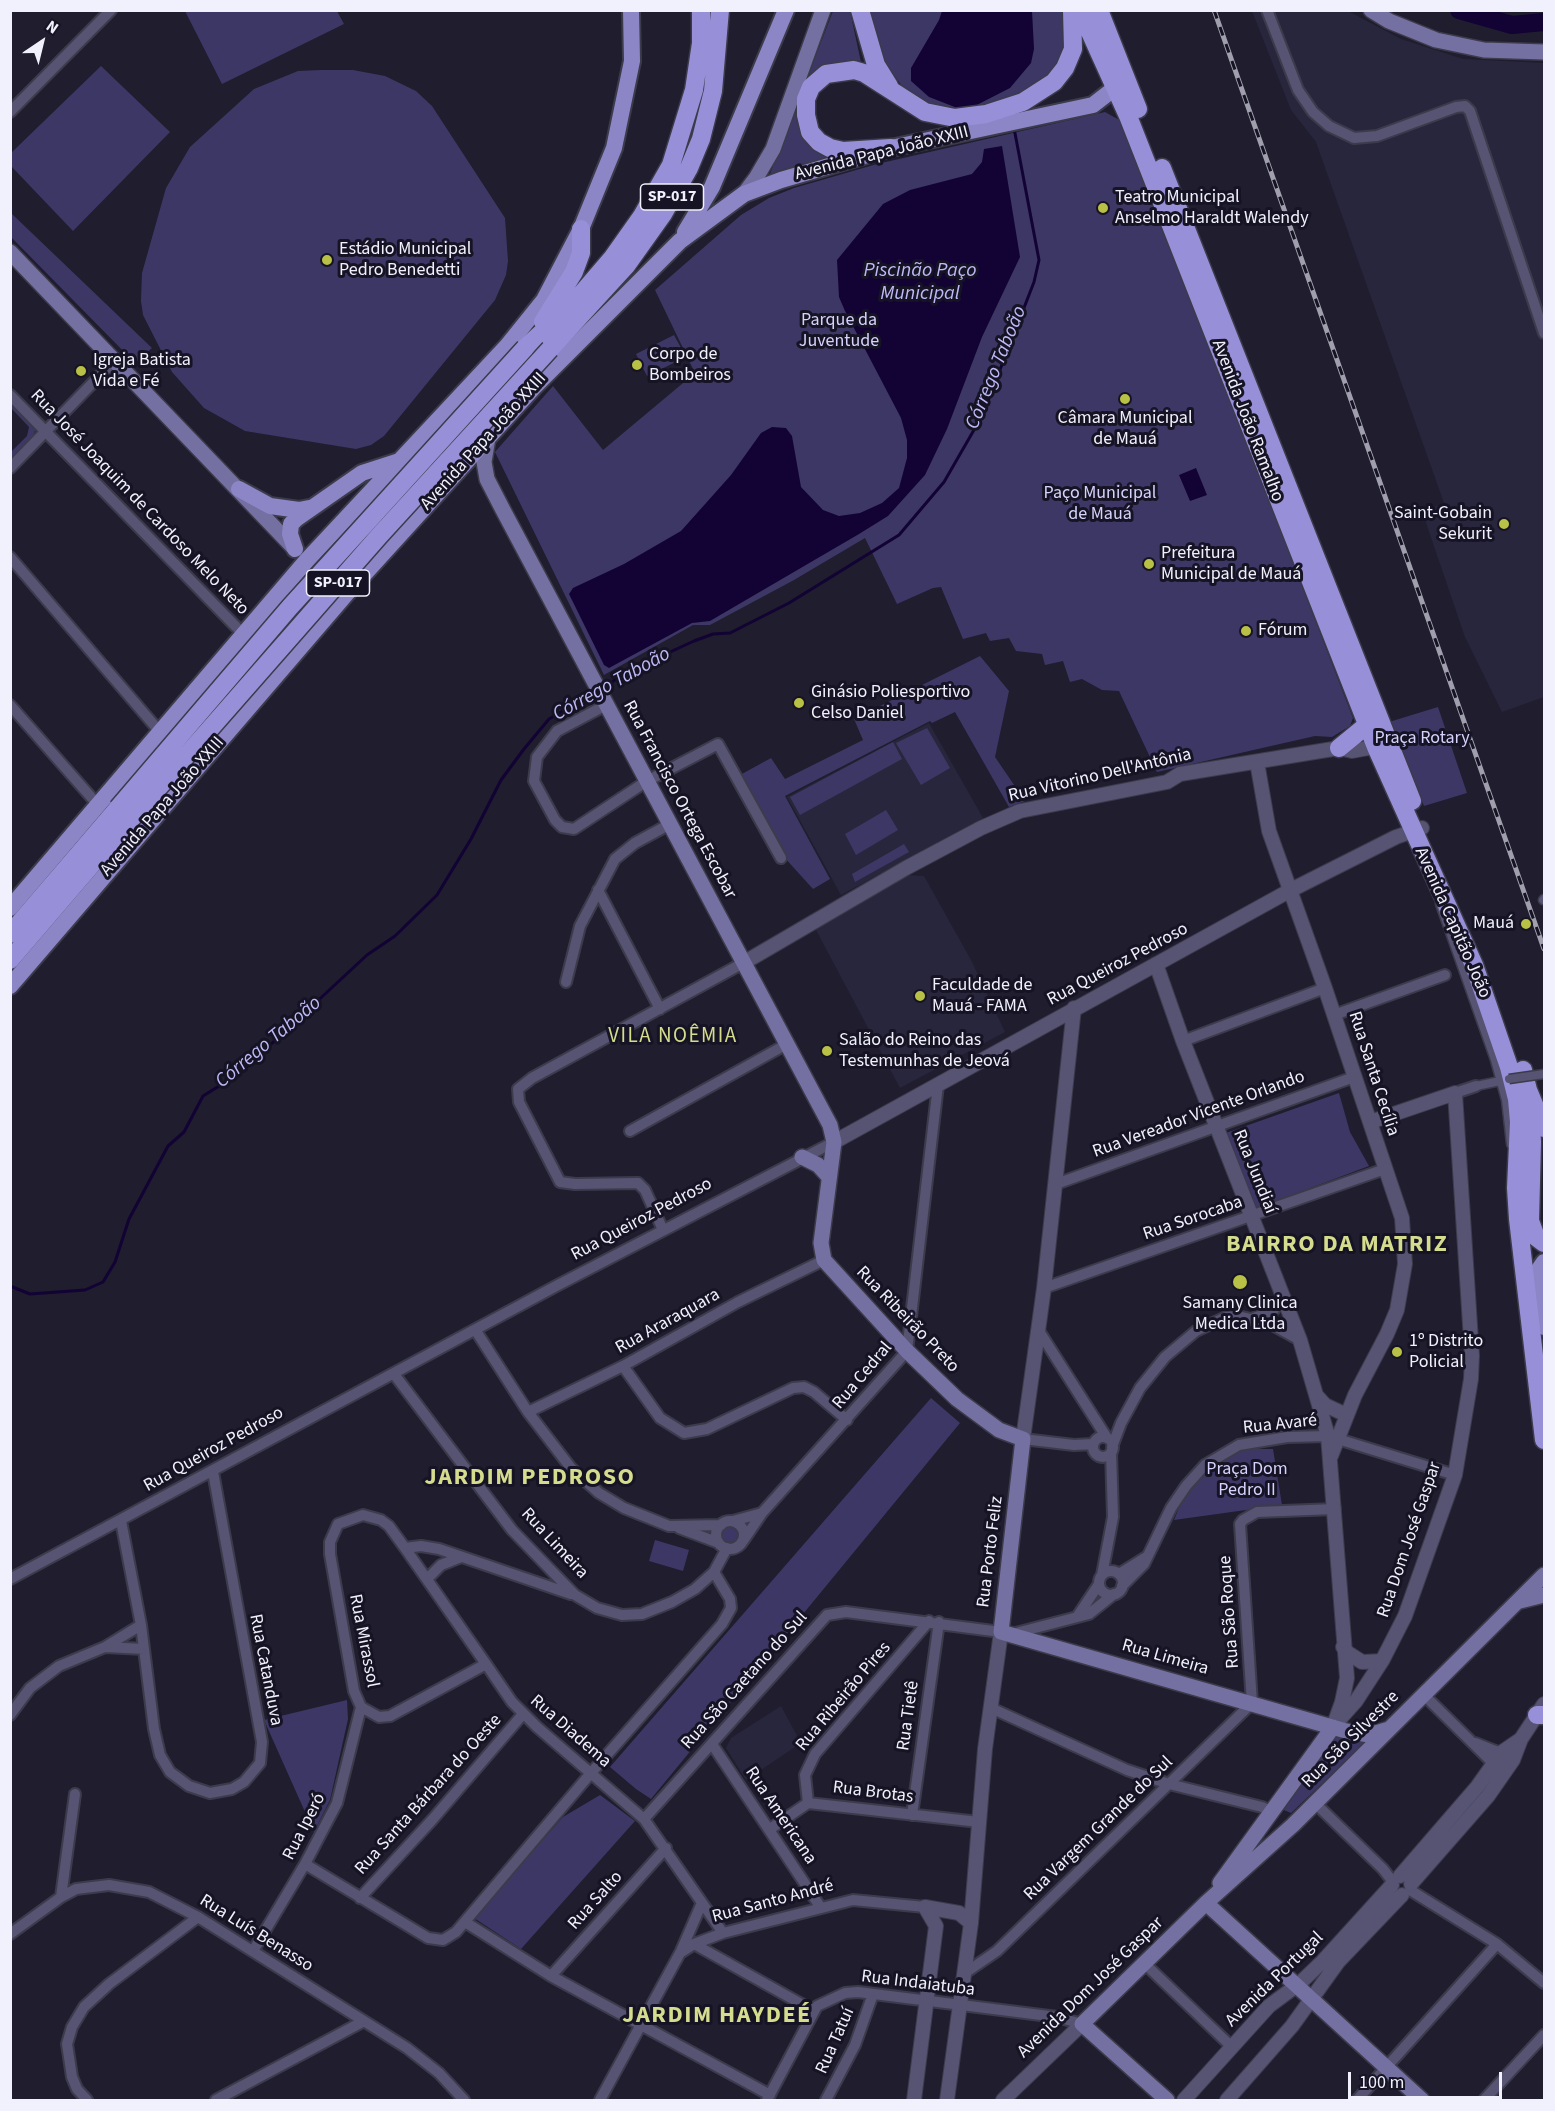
<!DOCTYPE html>
<meta charset="utf-8">
<style>
body{margin:0}
#map{position:relative;width:1555px;height:2111px;overflow:hidden;background:#1f1d2e;font-family:"Source Sans 3",sans-serif}
canvas{display:block}
.frame{position:absolute;inset:0;border:12px solid #f1f1fd;pointer-events:none}
.north{position:absolute;left:12px;top:12px;width:60px;height:60px;-webkit-text-stroke:4px #161424;paint-order:stroke;rotate:35deg;font-size:16px;font-weight:700;line-height:24px;text-align:center;color:#f1f1fd}
.north::after{content:'';display:block;margin:auto;width:21px;height:27px;background:#f1f1fd;clip-path:polygon(50% 0,100% 100%,50% 72%,0 100%)}
.scale{position:absolute;left:1348px;top:2072px;width:154px;height:27px;box-sizing:border-box;border:3px solid #f1f1fd;border-top:0;padding-left:8px;font-size:18px;line-height:21px;white-space:nowrap;color:#f1f1fd;-webkit-text-stroke:4px #161424;paint-order:stroke}
</style>
<div id="map">
<canvas width="1555" height="2111"></canvas>
<div class="frame"></div>
<div class="north">N</div>
<div class="scale">100 m</div>
</div>
<script>
const ctx = document.querySelector('canvas').getContext('2d');
ctx.lineJoin = 'round';
function fill(path, color) { ctx.fillStyle = color; ctx.fill(path, 'evenodd'); }
const poly = rows => new Path2D(rows.map(r => 'M' + r).join(''));
function stroke(path, color, width, dash) { ctx.strokeStyle = color; ctx.lineWidth = width; ctx.lineCap = dash ? 'butt' : 'round'; ctx.setLineDash(dash || []); ctx.stroke(path); }
function drawText(font, color, halo, rows, align = 'center') {
  ctx.font = font + ' "Source Sans 3",sans-serif'; ctx.lineWidth = 6; ctx.setLineDash([]); ctx.textBaseline = 'middle'; ctx.strokeStyle = halo; ctx.fillStyle = color; for (const [text, x, y, turn = 0] of rows) {
    ctx.save(); ctx.translate(x, y); ctx.rotate((+turn || 0) * Math.PI / 180); ctx.textAlign = isNaN(turn) ? turn : align; if (halo) ctx.strokeText(text, 0, 0); ctx.fillText(text, 0, 0); ctx.restore();
  }
}
fill(poly([
 [1252,11,1348,11,1401,39,1463,59,1544,63,1544,697,1502,712,1465,637,1422,511,1444,503,1316,142,1291,110],
 [929,723,983,818,841,895,787,797],
 [905,875,924,876,971,960,1005,1032,900,1088,815,928],
 [781,1706,801,1743,746,1780,726,1748,731,1738]
]), '#28263c');
fill(poly([
 [185,11,337,11,344,24,222,84],
 [833,11,850,11,862,67,838,65,798,107,836,158,801,164,768,179],
 [870,11,1062,11,1065,41,1057,64,1041,84,969,112,912,99,884,62],
 [101,66,170,132,73,231,11,166,11,153],
 [321,70,353,70,385,76,416,91,432,106,505,218,508,261,506,275,495,300,384,436,371,445,356,449,245,431,204,408,172,372,143,315,141,301,142,273,166,188,190,147,254,89,298,71],
 [1105,112,1123,122,1353,718,1350,726,1332,737,1315,736,1157,772,1119,691,1102,690,1082,679,1070,682,1063,661,1045,665,1042,654,1016,651,1009,638,990,641,986,633,963,639,941,587,933,588,897,604,865,538,794,580,710,625,693,625,604,675,495,452,553,386,603,450,695,373,655,290,741,215,769,198,794,188,877,164],
 [11,213,152,348,135,363,11,237],
 [674,335,686,357,647,376,636,354],
 [11,401,36,428,33,436,11,461,10,453,27,436,29,427,11,408],
 [980,656,1009,691,995,757,1025,801,1009,807,955,712,932,723,930,721,785,796,830,879,813,889,784,857,740,775,771,758,785,779,863,740,854,719],
 [1438,707,1467,793,1424,806,1389,722],
 [927,728,950,768,921,785,896,743],
 [893,742,902,759,800,815,790,797],
 [886,810,898,830,856,855,845,834],
 [904,844,909,852,855,882,852,874],
 [1339,1093,1350,1132,1369,1166,1252,1210,1223,1134],
 [931,1398,960,1423,651,1799,636,1789,610,1767],
 [1239,1449,1273,1449,1282,1505,1174,1520,1187,1488],
 '718 1534a12 12 0 1 1 24 0a12 12 0 1 1-24 0Z',
 [655,1540,689,1550,683,1571,649,1561],
 [347,1700,348,1719,330,1800,314,1832,264,1720],
 [1336,1731,1369,1739,1291,1813,1279,1808],
 [600,1795,635,1821,521,1949,474,1918,563,1817]
]), '#3d3766');
fill(poly([
 [942,11,1032,11,1034,49,1031,63,1010,88,965,111,929,97,911,81,911,68,939,20],
 [1002,146,1020,257,982,337,947,429,925,475,888,516,859,534,710,621,692,623,609,668,604,665,569,594,573,588,624,564,681,531,731,475,761,433,772,427,786,428,792,436,801,487,823,510,839,516,860,513,882,503,899,488,907,458,907,440,901,418,845,311,839,297,837,260,883,204,910,190,972,174,982,162,984,149],
 [1196,468,1207,495,1190,501,1179,475]
]), '#120334');
stroke(poly([
 [602,688,631,670,694,641,713,634,730,633,789,603,899,535,944,482,982,416,1034,282,1039,260,1014,128],
 [10,1286,30,1294,85,1290,103,1282,115,1262,129,1219,168,1146,184,1132,203,1096,240,1073,367,955,395,936,437,895,471,839,501,780,524,749,549,719,594,693]
]), '#120334', 3);
stroke(poly([
 [1459,10,1512,25,1544,22]
]), '#120334', 18);
const pedestrian = poly([
 [1543,900,1544,899],
 [1440,904,1495,1060,1506,1100,1511,1144],
 [1476,1086,1505,1080]
]);
const minor = poly([
 [1267,10,1298,90,1313,112,1329,126,1354,138,1377,136,1456,107,1465,106,1470,111,1544,333],
 [10,112,111,10],
 [10,395,244,635],
 [10,468,115,360],
 [10,557,160,732],
 [10,705,98,805],
 [606,705,557,731,537,757,534,781,555,820,562,827,574,829,647,781,718,744,781,858],
 [598,890,660,1009],
 [566,982,580,926,615,859,635,843,670,824],
 [1334,1015,1445,975],
 [1183,1041,1325,988],
 [1455,1093,1476,1086],
 [630,1131,787,1044],
 [1056,1184,1354,1077],
 [663,1230,645,1190,638,1183,575,1184,560,1182,519,1102,518,1089,532,1078,745,962],
 [1044,1288,1385,1169],
 [1254,1318,1273,1311,1283,1296],
 [476,1331,528,1412,571,1468,599,1493,624,1508,669,1526,721,1525],
 [1039,1331,1107,1438],
 [623,1366,660,1418,684,1433,707,1429,793,1388,804,1387,814,1392,847,1420],
 [394,1374,512,1530,575,1595,597,1608,622,1615,642,1614,672,1602,695,1589,714,1572,727,1548],
 [528,1412,623,1366,738,1302,824,1260],
 '1093 1447a10 10 0 1 1 20 0a10 10 0 1 1-20 0Z',
 [1023,1439,1074,1445,1093,1444],
 [1112,1447,1121,1423,1140,1388,1165,1357,1196,1331,1226,1317,1238,1316,1271,1324,1300,1340],
 [121,1521,141,1625,154,1729,160,1755,170,1772,189,1786,210,1793,232,1789,244,1782,260,1763,262,1742,213,1472],
 [733,1521,762,1513],
 '716 1535a14 14 0 1 1 28 0a14 14 0 1 1-28 0Z',
 [679,1528,719,1543],
 [743,1541,762,1513,907,1351,938,1085],
 [405,1548,421,1546,439,1549,571,1594],
 '1099 1583a12 12 0 1 1 24 0a12 12 0 1 1-24 0Z',
 [1119,1574,1148,1556],
 [1102,1575,1113,1517,1111,1452],
 [10,1579,558,1285,834,1142],
 [427,1579,441,1565,461,1557],
 [1122,1586,1144,1564,1171,1508,1186,1486,1205,1465,1239,1445,1287,1437,1328,1436,1455,1475],
 [1077,1617,1099,1584],
 [1012,1634,1089,1614,1114,1594],
 [105,1647,144,1649],
 [486,1664,390,1716,379,1717,361,1707,354,1691,330,1554,330,1542,338,1524,363,1515,381,1520,389,1526,405,1548,486,1664,512,1702,537,1727,644,1819,723,1933],
 [1424,1695,1498,1768],
 [991,1708,1127,1770,1169,1784,1262,1807,1270,1811],
 [10,1715,30,1688,59,1666,105,1647,141,1625],
 [1475,1743,1508,1756],
 [712,1744,821,1908],
 [808,1803,805,1775,815,1754,929,1621],
 [1315,1803,1383,1869,1393,1882],
 [912,1815,939,1622],
 [644,1819,827,1615,846,1612,1001,1632],
 [770,1829,808,1803,979,1822],
 [305,1864,428,1938,443,1940,456,1932,591,1773,722,1624,731,1608,730,1599,714,1572],
 [1410,1890,1497,1944,1544,1983],
 [61,1897,75,1794],
 [360,1898,432,1820,523,1714],
 [465,1922,551,1976,770,2095],
 [10,1934,61,1897,76,1889,109,1885,149,1892,198,1917,407,2048,439,2073,464,2100],
 [694,1944,814,2011],
 [253,1951,305,1864,337,1803,361,1707],
 [681,1951,701,1905],
 [1144,1963,1232,2047],
 [965,1973,997,1951,1252,1703,1240,1524,1243,1520,1257,1512,1335,1509],
 [551,1976,666,1848],
 [87,2100,77,2089,72,2077,67,2044,72,2027,84,2007,109,1984,198,1917],
 [216,2100,364,2021],
 [600,2100,680,1953,694,1944,723,1933,853,1900,925,1907],
 [767,2100,817,2006,845,1993,858,1992,1057,2017,1082,2024],
 [826,2100,855,2045,873,1994],
 [1357,2100,1497,1944],
 [1484,2100,1544,2035]
]);
const tertiary = poly([
 [1257,762,1269,831,1325,988,1402,1218,1405,1264,1397,1310,1387,1334,1355,1395,1331,1456],
 [745,962,906,868,981,828,1020,811,1167,782,1180,774,1339,748,1352,751,1385,745],
 [1156,964,1183,1041,1300,1340,1328,1436,1347,1678,1342,1702,1333,1727],
 [834,1142,1289,891,1396,837,1422,828],
 [1316,1395,1325,1405,1340,1412],
 [1023,1439,1044,1288,1074,1008],
 [1343,1647,1348,1653,1362,1662,1382,1661],
 [1338,1721,1356,1701,1382,1661,1405,1616,1455,1475,1471,1379,1472,1356,1455,1093,1370,1122],
 [1400,1876,1477,1787,1502,1752,1521,1739],
 [1411,1884,1488,1796,1513,1760,1521,1739,1544,1704],
 [925,1907,959,1913,971,1923],
 [914,2100,936,1926,925,1907],
 [947,2100,971,1923,985,1749,1001,1632],
 [1003,2100,1082,2024],
 [1184,2100,1269,2006,1300,1983,1323,1961,1392,1885],
 [1227,2100,1292,2026,1338,1962,1402,1895]
]);
const secondary = poly([
 [1371,10,1389,21,1436,40,1484,50,1544,52],
 [744,194,756,178,773,149,823,10],
 [10,252,295,549],
 [488,438,484,462,487,479,503,510,830,1125,834,1142,821,1243,824,1260,907,1351,957,1399,999,1430,1023,1439,1001,1632,1346,1731,1369,1735,1389,1729],
 [802,1157,818,1165,829,1177],
 [1520,1601,1544,1595],
 [1220,1883,1333,1727],
 [1206,1903,1422,2100],
 [1167,2100,1082,2024,1206,1903,1293,1825,1544,1575]
]);
const primary = poly([
 [685,232,712,187,786,10],
 [239,489,270,506,299,510,309,508],
 [295,549,290,534,291,524,296,519,362,473,399,461],
 [10,908,307,560,507,346,544,300,581,229,614,148,632,61,631,10],
 [10,986,347,593,534,387,680,241,744,194,781,180,891,148,1093,105,1111,91,1120,74],
 [1544,1283,1541,1298,1544,1327],
 [1526,1288,1544,1262]
]);
const trunk = poly([
 [860,10,876,65,889,86],
 [1080,10,1128,116,1376,747,1474,965,1509,1067,1517,1099,1519,1122,1516,1188,1518,1219,1544,1440],
 [1099,10,1138,109],
 [891,148,843,151,830,148,819,142,810,132,806,115,806,99,811,87,826,74,854,70,864,73,925,112,955,118,986,114,1023,102,1054,82,1065,68,1073,49,1072,10],
 [1162,168,1412,801],
 [543,322,574,272,581,253,581,229],
 [525,348,570,307,613,257,642,216,671,165,694,90,701,43,701,10],
 [550,349,626,266,663,214,689,168,701,139,713,91,720,10],
 [1339,748,1367,725],
 [10,934,118,808],
 [10,960,130,820],
 [1523,1070,1528,1090,1544,1128],
 [1530,1109,1532,1142,1530,1221,1536,1237,1544,1243],
 [1537,1715,1544,1715]
]);
stroke(pedestrian, '#3c3b4b', 11);
stroke(minor, '#3c3b4b', 14);
stroke(tertiary, '#3c3b4b', 16);
stroke(secondary, '#3c3b4b', 18);
stroke(primary, '#3c3b4b', 20);
stroke(trunk, '#3c3b4b', 21);
stroke(pedestrian, '#565373', 8);
stroke(minor, '#565373', 10);
stroke(tertiary, '#565373', 14);
stroke(secondary, '#7470a2', 15);
stroke(primary, '#8c86c7', 16);
stroke(trunk, '#9790d8', 18);
const rail = poly([
 [1214,10,1544,949]
]);
stroke(rail, '#9f9fad', 5);
stroke(rail, '#161424', 3, [9]);
const pedestrianBridge = poly([
 [1509,1079,1544,1074]
]);
const trunkBridge = poly([
 [118,808,290,607,525,348],
 [130,820,379,536,550,349]
]);
stroke(pedestrianBridge, '#3c3b4b', 11, []);
stroke(trunkBridge, '#3c3b4b', 21, []);
stroke(pedestrianBridge, '#565373', 8);
stroke(trunkBridge, '#9790d8', 18);
for (const [x, y, r, color] of [
 [1103,208,6,"#b9c046"],
 [327,260,6,"#b9c046"],
 [637,365,6,"#b9c046"],
 [81,371,6,"#b9c046"],
 [1125,399,6,"#b9c046"],
 [1504,524,6,"#b9c046"],
 [1149,564,6,"#b9c046"],
 [1246,631,6,"#b9c046"],
 [799,703,6,"#b9c046"],
 [1526,924,6,"#b9c046"],
 [920,996,6,"#b9c046"],
 [827,1051,6,"#b9c046"],
 [1240,1282,8,"#b9c046"],
 [1397,1352,6,"#b9c046"]
]) { const dot = new Path2D(); dot.arc(x, y, r, 0, 2 * Math.PI); ctx.fillStyle = color; ctx.fill(dot); stroke(dot, '#161424', 2); }
for (const [x, y, w] of [
 [672,197,63],
 [338,583,63]
]) { const box = new Path2D(); box.roundRect(x - w / 2, y - 13, w, 26, 4.5); ctx.fillStyle = '#161424'; ctx.fill(box); stroke(box, '#f1f1fd', 1.5); }
drawText('bold 16px', '#f1f1fd', null, [
 ["SP-017",672,197],
 ["SP-017",338,583]
]);
drawText('18px', '#f1f1fd', '#161424', [
 ["Avenida Papa João XXIII",882,154,-14],
 ["Avenida João Ramalho",1247,421,69],
 ["Avenida Papa João XXIII",484,442,-48],
 ["Rua José Joaquim de Cardoso Melo Neto",139,503,46],
 ["Rua Vitorino Dell'Antônia",1100,776,-13],
 ["Rua Francisco Ortega Escobar",679,800,62],
 ["Avenida Papa João XXIII",163,807,-49],
 ["Avenida Capitão João",1452,923,66],
 ["Rua Queiroz Pedroso",1118,965,-28],
 ["Rua Santa Cecília",1373,1074,72],
 ["Rua Vereador Vicente Orlando",1199,1115,-20],
 ["Rua Jundiaí",1254,1172,68],
 ["Rua Sorocaba",1193,1219,-19],
 ["Rua Queiroz Pedroso",642,1220,-28],
 ["Rua Ribeirão Preto",907,1320,46],
 ["Rua Araraquara",668,1322,-29],
 ["Rua Cedral",863,1376,-50],
 ["Rua Avaré",1280,1425,-6],
 ["Rua Queiroz Pedroso",214,1450,-29],
 ["Rua Dom José Gaspar",1410,1540,-71],
 ["Rua Limeira",554,1544,47],
 ["Rua Porto Feliz",991,1552,-83],
 ["Rua São Roque",1230,1612,-94],
 ["Rua Mirassol",363,1641,79],
 ["Rua Limeira",1165,1658,16],
 ["Rua Catanduva",265,1670,79],
 ["Rua São Caetano do Sul",745,1681,-48],
 ["Rua Ribeirão Pires",844,1697,-50],
 ["Rua Tietê",909,1716,-82],
 ["Rua Diadema",570,1732,41],
 ["Rua São Silvestre",1351,1740,-45],
 ["Rua Brotas",873,1793,7],
 ["Rua Santa Bárbara do Oeste",429,1795,-48],
 ["Rua Americana",780,1816,56],
 ["Rua Iperó",305,1827,-63],
 ["Rua Vargem Grande do Sul",1099,1829,-44],
 ["Rua Salto",596,1901,-48],
 ["Rua Santo André",773,1902,-15],
 ["Rua Luís Benasso",256,1934,32],
 ["Avenida Portugal",1275,1980,-44],
 ["Rua Indaiatuba",918,1984,7],
 ["Avenida Dom José Gaspar",1091,1988,-44],
 ["Rua Tatuí",836,2041,-66]
]);
drawText('18px', '#f1f1fd', '#161424', [
 ["Teatro Municipal",1115,198],
 ["Anselmo Haraldt Walendy",1115,219],
 ["Estádio Municipal",339,250],
 ["Pedro Benedetti",339,271],
 ["Corpo de",649,355],
 ["Bombeiros",649,376],
 ["Igreja Batista",93,361],
 ["Vida e Fé",93,382],
 ["Câmara Municipal",1125,419,"center"],
 ["de Mauá",1125,440,"center"],
 ["Saint-Gobain",1492,514,"right"],
 ["Sekurit",1492,535,"right"],
 ["Prefeitura",1161,554],
 ["Municipal de Mauá",1161,575],
 ["Fórum",1258,631],
 ["Ginásio Poliesportivo",811,693],
 ["Celso Daniel",811,714],
 ["Mauá",1514,924,"right"],
 ["Faculdade de",932,986],
 ["Mauá - FAMA",932,1007],
 ["Salão do Reino das",839,1041],
 ["Testemunhas de Jeová",839,1062],
 ["Samany Clinica",1240,1304,"center"],
 ["Medica Ltda",1240,1325,"center"],
 ["1º Distrito",1409,1342],
 ["Policial",1409,1363]
], 'left');
drawText('18px', '#d5d3fc', '#161424', [
 ["Parque da",839,321],
 ["Juventude",839,342],
 ["Paço Municipal",1100,494],
 ["de Mauá",1100,515],
 ["Praça Rotary",1422,739],
 ["Praça Dom",1247,1470],
 ["Pedro II",1247,1491]
]);
drawText('italic 20px', '#bebaf7', '#161424', [
 ["Piscinão Paço",920,272],
 ["Municipal",920,295],
 ["Córrego Taboão",997,368,-68],
 ["Córrego Taboão",612,685,-29],
 ["Córrego Taboão",269,1043,-40]
]);
ctx.letterSpacing = '1.5px';
drawText('21px', '#d5dc8e', '#161424', [
 ["VILA NOÊMIA",673,1037]
]);
ctx.letterSpacing = '0px';
ctx.letterSpacing = '1.5px';
drawText('bold 24px', '#d5dc8e', '#161424', [
 ["BAIRRO DA MATRIZ",1337,1246],
 ["JARDIM PEDROSO",530,1479],
 ["JARDIM HAYDEÉ",717,2017]
]);
ctx.letterSpacing = '0px';
</script>
